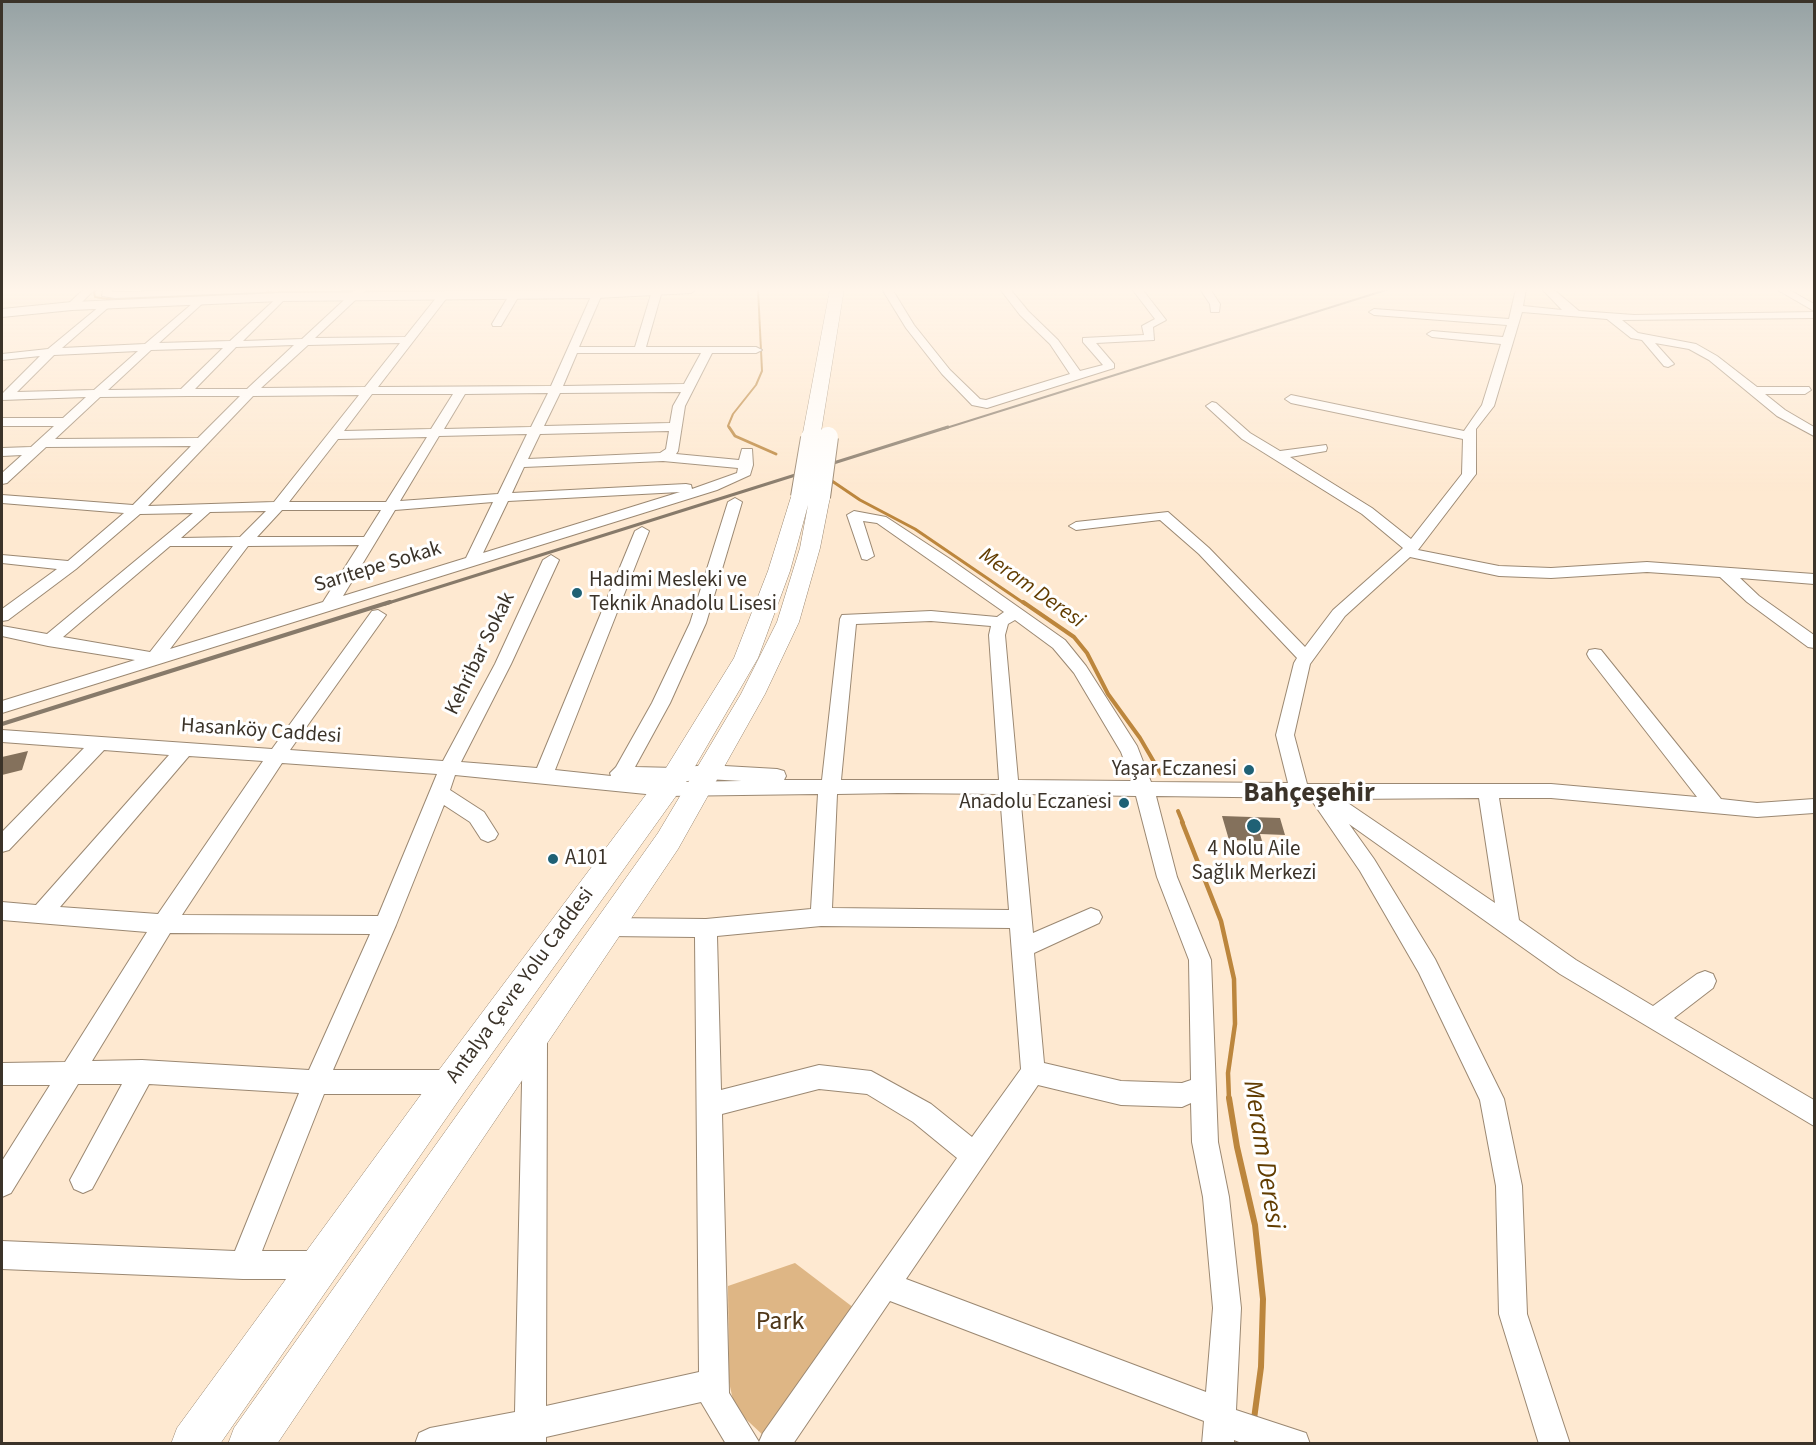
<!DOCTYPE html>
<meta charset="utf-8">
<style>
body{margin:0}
#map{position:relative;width:1816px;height:1445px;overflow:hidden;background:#fee9d1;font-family:"Source Sans 3",sans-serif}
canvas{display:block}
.frame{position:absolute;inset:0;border:3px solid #3b3329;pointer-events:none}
</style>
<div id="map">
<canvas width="1816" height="1445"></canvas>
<div class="frame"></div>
</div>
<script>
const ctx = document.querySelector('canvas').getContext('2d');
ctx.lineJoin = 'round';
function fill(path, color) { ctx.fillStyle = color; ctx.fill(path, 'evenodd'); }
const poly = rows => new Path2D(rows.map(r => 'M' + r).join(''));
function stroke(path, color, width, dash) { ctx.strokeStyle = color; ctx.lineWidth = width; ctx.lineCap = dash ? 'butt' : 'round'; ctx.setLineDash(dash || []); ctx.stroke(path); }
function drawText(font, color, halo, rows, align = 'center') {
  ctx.font = font + ' "Source Sans 3",sans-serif'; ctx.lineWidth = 6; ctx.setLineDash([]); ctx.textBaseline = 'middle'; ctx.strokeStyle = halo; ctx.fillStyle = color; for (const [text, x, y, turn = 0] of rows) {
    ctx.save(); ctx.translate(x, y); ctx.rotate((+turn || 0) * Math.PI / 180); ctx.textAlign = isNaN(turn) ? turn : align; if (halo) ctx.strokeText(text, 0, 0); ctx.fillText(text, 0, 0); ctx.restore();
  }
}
fill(poly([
 [795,1263,854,1308,765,1437,735,1409,729,1382,728,1286]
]), '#deb685');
stroke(poly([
 [97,289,94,292,95,297,107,299,284,292,617,289],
 [730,429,728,426,733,414,756,385,762,371,758,289]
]), '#bc863d', 2);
stroke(poly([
 [729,427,735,436,776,454],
 [832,481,860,500,915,529,1025,604]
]), '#bc863d', 3);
stroke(poly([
 [1023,602,1074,637,1087,653,1108,694,1140,738,1161,774],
 [1178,811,1183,823]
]), '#bc863d', 4);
stroke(poly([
 [1182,822,1221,921,1234,979,1235,1024,1228,1073,1229,1099]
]), '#bc863d', 4.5);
stroke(poly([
 [1229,1098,1237,1147,1255,1225,1263,1299,1261,1367,1254,1419]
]), '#bc863d', 6);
fill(poly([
 [28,751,22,770,2,775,2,757],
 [1222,816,1280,818,1285,835,1260,834,1262,841,1229,840]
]), '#84715c');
const minor = poly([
 [84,289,95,289,76,308,68,308,68,304,84,289],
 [103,289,113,289,112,292,115,292,270,289,265,292,115,298,102,296,103,289],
 [356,289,367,289,315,338,405,337,440,293,449,295,378,387,551,386,593,292,602,294,579,347,635,347,652,291,661,289,662,291,646,347,756,347,762,350,756,353,712,353,685,406,678,451,676,454,739,460,742,449,752,449,753,465,750,475,717,490,2,713,2,701,135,660,48,646,2,636,2,626,47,634,193,513,140,514,76,569,8,620,2,621,2,609,57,569,2,563,2,555,68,561,124,513,2,503,2,495,133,505,191,446,46,447,7,483,2,484,2,473,22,455,2,456,2,448,31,447,54,426,2,426,2,418,63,418,86,397,2,400,2,394,40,356,2,360,2,354,48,349,106,301,111,304,110,306,62,348,145,344,200,297,205,300,204,302,159,343,230,341,281,294,286,297,285,299,243,341,302,339,356,289],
 [400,343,365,387,261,388,308,345,400,343],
 [294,345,247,389,195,389,236,347,294,345],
 [223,348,181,389,108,390,151,350,223,348],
 [138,351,94,390,17,392,54,355,138,351],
 [577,353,701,353,684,384,563,386,577,353],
 [681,392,673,406,670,423,544,426,560,393,681,392],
 [548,393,531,427,444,429,465,394,548,393],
 [372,394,453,394,431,429,344,431,372,394],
 [359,395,274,502,148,506,253,396,359,395],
 [188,396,240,396,198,438,55,439,100,397,188,396],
 [669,431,666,449,660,453,528,459,540,434,669,431],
 [527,434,498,494,400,501,439,436,527,434],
 [427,437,386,502,289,502,338,439,427,437],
 [663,461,738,468,737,473,692,489,691,485,686,484,512,493,524,467,663,461],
 [680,492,483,553,508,501,680,492],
 [493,502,466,558,343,596,395,510,493,502],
 [282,510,381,510,364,537,257,537,282,510],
 [266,511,240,537,181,538,210,512,266,511],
 [359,545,323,602,170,649,248,546,359,545],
 [170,546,233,546,150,652,63,637,170,546],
 [882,289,892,289,914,325,950,370,980,399,986,400,1070,374,1050,344,1020,315,1000,289,1010,289,1028,311,1058,340,1080,371,1103,365,1083,342,1083,338,1144,335,1142,326,1155,319,1132,289,1142,289,1166,320,1153,327,1154,340,1096,343,1114,364,1114,368,987,408,972,405,942,374,906,328,882,289],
 [1200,289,1210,289,1220,304,1219,312,1211,312,1210,304,1200,289],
 [1516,289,1526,289,1523,306,1562,310,1542,289,1553,289,1579,311,1634,315,1814,312,1814,318,1622,320,1638,333,1696,344,1717,356,1757,387,1809,387,1811,390,1805,394,1765,394,1785,410,1814,427,1814,436,1777,416,1709,360,1689,349,1655,343,1674,364,1668,367,1664,366,1642,340,1631,338,1607,319,1522,312,1494,406,1476,429,1476,474,1418,550,1499,566,1551,568,1647,562,1814,574,1814,584,1740,578,1759,596,1814,635,1814,648,1808,647,1747,602,1720,577,1647,572,1551,578,1499,576,1410,557,1345,616,1310,664,1294,735,1307,784,1551,784,1697,797,1589,658,1587,654,1589,650,1595,649,1601,650,1721,799,1757,803,1814,799,1814,813,1757,817,1551,798,1499,798,1519,920,1576,960,1653,1006,1697,974,1705,971,1713,974,1716,981,1713,988,1674,1018,1814,1100,1814,1126,1560,974,1349,824,1374,859,1435,959,1504,1099,1522,1186,1527,1314,1570,1444,1539,1444,1499,1314,1496,1186,1480,1100,1419,973,1360,871,1310,798,1156,796,1177,877,1211,960,1218,1142,1229,1197,1241,1308,1236,1410,1306,1433,1310,1444,1244,1444,1234,1440,1234,1444,1202,1444,1204,1421,890,1301,793,1444,726,1444,701,1402,546,1437,546,1444,415,1444,419,1433,430,1428,515,1412,523,1037,527,1029,535,1026,543,1029,547,1037,546,1406,699,1372,695,937,609,936,601,933,598,927,601,921,609,918,706,919,811,909,818,794,666,796,455,775,450,790,484,812,498,834,495,839,488,842,481,839,470,822,444,805,396,925,333,1070,451,1070,460,1074,463,1082,460,1090,451,1094,324,1094,262,1251,320,1251,330,1255,334,1265,330,1275,320,1279,243,1279,2,1269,2,1241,235,1251,299,1093,149,1084,92,1189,83,1193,74,1189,70,1180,122,1084,78,1084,11,1193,2,1197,2,1161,50,1085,2,1085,2,1063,65,1062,147,932,2,920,2,902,36,905,169,755,104,750,9,850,2,852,2,832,84,748,2,742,2,730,272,749,372,611,378,610,386,615,290,750,443,761,495,664,543,560,551,555,559,560,511,664,461,762,537,768,635,531,642,527,649,531,555,770,611,776,610,773,616,767,652,703,690,623,728,502,735,498,742,502,706,623,670,703,635,767,676,768,707,765,777,769,784,771,786,776,784,780,822,780,840,619,842,615,931,611,997,617,1004,612,877,523,863,521,874,556,867,560,862,559,847,515,854,511,886,517,950,559,1065,640,1086,666,1137,746,1151,782,1288,783,1276,735,1294,663,1297,658,1199,554,1160,520,1076,530,1069,526,1076,522,1168,512,1209,548,1305,647,1333,610,1403,548,1362,514,1242,439,1206,406,1212,402,1216,403,1250,433,1280,451,1326,445,1327,448,1326,451,1290,457,1372,508,1411,539,1462,474,1463,439,1291,403,1285,399,1291,395,1464,431,1482,405,1501,344,1432,337,1427,334,1432,331,1503,337,1507,325,1374,315,1369,312,1374,309,1509,319,1516,289],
 [1015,620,1053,648,1074,673,1121,752,1132,781,1018,780,1005,635,1008,624,1015,620],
 [931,621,991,626,989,635,999,780,841,780,856,624,931,621],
 [189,756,263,761,158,914,60,907,189,756],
 [282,763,437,774,378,916,182,915,282,763],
 [707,779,742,781,678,782,707,779],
 [898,793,1000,794,1009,910,832,908,837,794,898,793],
 [1020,794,1136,796,1157,877,1189,960,1191,1080,1182,1083,1121,1081,1044,1063,1034,953,1099,923,1102,917,1099,911,1091,908,1033,933,1020,794],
 [1479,798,1495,903,1342,799,1479,798],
 [821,926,1010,928,1021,1069,972,1137,931,1104,871,1071,819,1065,721,1090,717,936,821,926],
 [170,933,370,934,309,1070,142,1060,92,1061,170,933],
 [1038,1085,1121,1105,1182,1107,1191,1103,1192,1142,1203,1197,1213,1308,1206,1392,906,1279,1038,1085],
 [819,1089,867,1094,913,1122,957,1158,763,1433,759,1442,729,1393,722,1114,819,1089],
 [1776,289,1788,289,1814,304,1814,311,1776,289],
 [511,292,520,294,501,326,493,326,492,324,511,292]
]);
const major = poly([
 [697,289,691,293,597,298,281,301,72,310,2,317,2,309,72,302,281,293,697,289]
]);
const highway = poly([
 [830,289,844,289,820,438,817,442,811,443,805,442,802,438,830,289],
 [801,491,808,493,810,497,813,493,820,491,827,493,830,497,820,548,799,622,765,694,678,849,277,1444,228,1444,234,1428,658,833,741,694,777,622,800,548,808,505,790,571,758,658,686,782,463,1094,220,1444,171,1444,177,1428,439,1070,666,768,734,658,768,571,791,497,794,493,801,491]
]);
stroke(minor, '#9b8872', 2);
stroke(major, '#9b8872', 2);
stroke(highway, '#9b8872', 1);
fill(minor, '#fff');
fill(major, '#fff');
fill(highway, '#fff');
stroke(poly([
 [943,429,1389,289]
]), '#877a6a', 2);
stroke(poly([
 [385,604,948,427]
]), '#877a6a', 3);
stroke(poly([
 [2,724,390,602]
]), '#877a6a', 4);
const highwayBridge = poly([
 [801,497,811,438],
 [820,497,828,437]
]);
stroke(highwayBridge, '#9b8872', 22, []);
stroke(highwayBridge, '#fff', 20);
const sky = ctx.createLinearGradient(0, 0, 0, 491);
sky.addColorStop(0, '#96a2a4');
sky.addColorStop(0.59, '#fff5ea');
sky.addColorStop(1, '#fff5ea00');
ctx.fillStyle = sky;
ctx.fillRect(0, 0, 1816, 491);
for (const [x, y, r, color] of [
 [577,593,6,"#1f6175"],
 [1249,770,6,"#1f6175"],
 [1124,803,6,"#1f6175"],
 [1254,826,8,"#1f6175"],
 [553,859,6,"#1f6175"]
]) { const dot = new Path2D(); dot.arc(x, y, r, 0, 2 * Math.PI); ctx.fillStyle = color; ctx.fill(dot); stroke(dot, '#fff', 2); }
drawText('21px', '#3b3329', '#fff', [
 ["Sarıtepe Sokak",378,568,-17],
 ["Kehribar Sokak",481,654,-64],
 ["Hasanköy Caddesi",261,732,4],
 ["Antalya Çevre Yolu Caddesi",521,986,-54]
]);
drawText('21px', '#3b3329', '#fff', [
 ["Hadimi Mesleki ve",589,581],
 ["Teknik Anadolu Lisesi",589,605],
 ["Yaşar Eczanesi",1237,770,"right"],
 ["Anadolu Eczanesi",1112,803,"right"],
 ["4 Nolu Aile",1254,850,"center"],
 ["Sağlık Merkezi",1254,874,"center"],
 ["A101",565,859]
], 'left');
drawText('italic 22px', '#613c00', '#fff', [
 ["Meram Deresi",1031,589,35]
]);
drawText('26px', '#4f3718', '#fff', [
 ["Park",780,1323]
]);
drawText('bold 27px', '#3b3329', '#fff', [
 ["Bahçeşehir",1309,795]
]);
drawText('italic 27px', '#613c00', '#fff', [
 ["Meram Deresi",1262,1155,81]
]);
</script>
